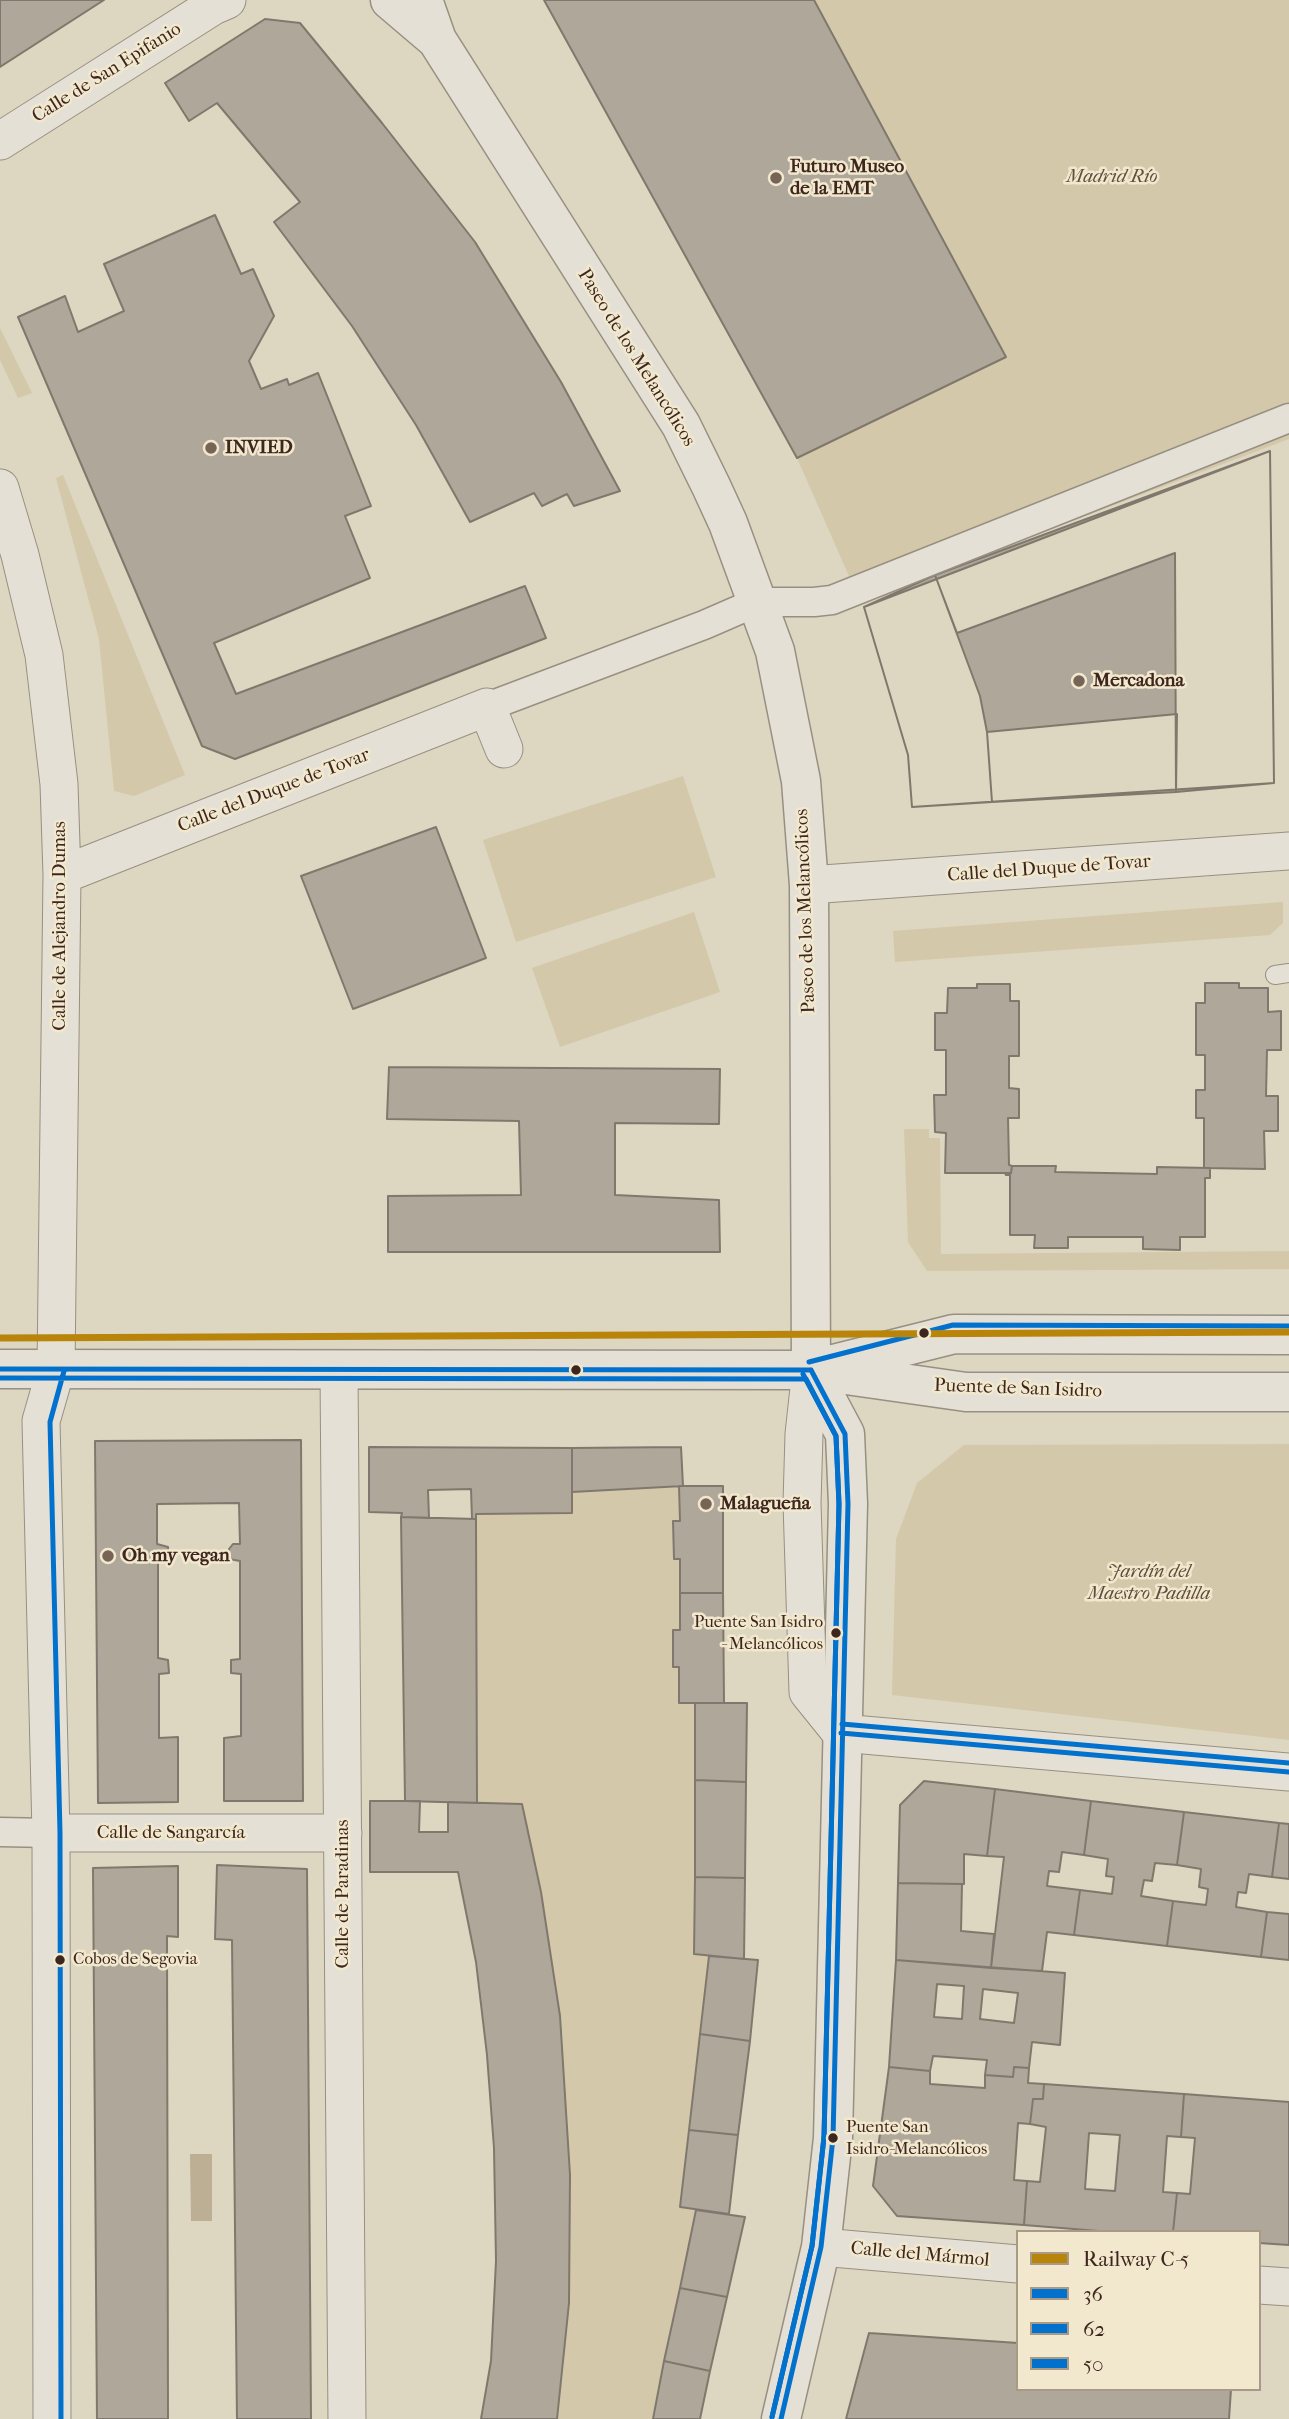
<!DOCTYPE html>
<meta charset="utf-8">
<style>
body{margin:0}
#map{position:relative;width:1289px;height:2419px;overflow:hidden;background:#ddd6c0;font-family:"IM FELL French Canon",serif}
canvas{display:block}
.legend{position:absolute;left:1016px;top:2230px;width:245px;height:161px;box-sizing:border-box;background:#f1e8ce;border:2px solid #a99a88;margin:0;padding:9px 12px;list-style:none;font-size:21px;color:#3e261e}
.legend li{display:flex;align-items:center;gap:14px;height:35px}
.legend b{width:35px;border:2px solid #a99a88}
</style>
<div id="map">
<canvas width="1289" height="2419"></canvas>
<ul class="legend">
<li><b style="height:9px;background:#b8840a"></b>Railway C-5</li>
<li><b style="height:9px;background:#0072ce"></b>36</li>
<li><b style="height:9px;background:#0072ce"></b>62</li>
<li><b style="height:9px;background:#0072ce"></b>50</li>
</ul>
</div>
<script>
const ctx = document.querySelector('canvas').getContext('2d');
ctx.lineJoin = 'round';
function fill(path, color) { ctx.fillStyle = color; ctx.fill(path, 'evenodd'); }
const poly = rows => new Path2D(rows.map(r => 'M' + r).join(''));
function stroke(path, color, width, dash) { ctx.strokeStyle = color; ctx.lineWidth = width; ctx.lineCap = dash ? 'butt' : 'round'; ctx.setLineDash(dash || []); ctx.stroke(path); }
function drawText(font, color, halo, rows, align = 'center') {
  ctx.font = font + ' "IM FELL French Canon",serif'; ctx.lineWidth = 5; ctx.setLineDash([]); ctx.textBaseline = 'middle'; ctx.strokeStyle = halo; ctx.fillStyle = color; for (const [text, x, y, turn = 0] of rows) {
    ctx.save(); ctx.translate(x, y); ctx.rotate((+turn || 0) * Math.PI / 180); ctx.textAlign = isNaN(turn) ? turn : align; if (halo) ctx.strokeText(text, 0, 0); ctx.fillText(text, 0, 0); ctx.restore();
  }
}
fill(poly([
 [814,0,1289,0,1289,439,860,601,797,458,1005,356],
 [0,328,32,393,18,398,0,360],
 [63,475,185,775,134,796,114,791,99,639,56,478],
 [683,776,716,877,516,942,483,840],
 [1283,902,1283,923,1270,935,895,962,893,931],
 [694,912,720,992,560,1047,532,968],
 [904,1129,929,1129,929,1138,940,1138,941,1254,1289,1251,1289,1269,927,1271,908,1242],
 [1289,1444,1289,1740,892,1695,896,1539,917,1483,964,1445],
 [679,1486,680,1521,673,1521,674,1559,680,1559,680,1630,673,1631,673,1667,679,1667,679,1703,695,1703,694,1953,709,1956,680,2207,696,2210,653,2419,557,2419,569,2303,570,2175,560,2016,541,1892,522,1804,477,1803,476,1514,571,1513,572,1492]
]), '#d4c8ab');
fill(poly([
 [190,2154,212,2154,212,2221,191,2221]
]), '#bdaf94');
const building = poly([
 [0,0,104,0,0,67,0,0],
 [544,0,814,0,1006,357,797,458,544,0],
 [265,19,300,23,382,123,475,242,561,382,620,491,574,506,567,494,542,506,534,493,470,522,416,425,352,326,274,222,300,202,217,103,189,121,165,83,265,19],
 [215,215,241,274,253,269,274,316,249,361,261,389,287,379,289,385,318,373,371,506,345,516,370,578,214,643,236,694,525,586,546,638,235,759,202,746,18,317,65,296,78,332,124,311,104,264,215,215],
 [1270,451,1274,783,1176,792,1175,553,957,633,935,575,1270,451],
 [1270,451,1274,783,912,807,908,755,864,607,1270,451],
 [935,575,980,696,987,732,992,802,912,807,908,755,864,607,935,575],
 [1177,714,1176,792,992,802,987,732,1177,714],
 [436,827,486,958,353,1009,301,876,436,827],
 [1205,983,1239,983,1239,988,1268,988,1268,1012,1281,1011,1281,1050,1267,1050,1266,1096,1278,1096,1278,1131,1264,1131,1265,1169,1204,1168,1204,1118,1196,1118,1196,1090,1205,1090,1205,1055,1196,1055,1196,1003,1205,1003,1205,983],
 [977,984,1010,984,1010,1001,1019,1001,1019,1056,1009,1056,1009,1088,1019,1089,1019,1118,1008,1118,1009,1165,1012,1166,1011,1173,945,1173,946,1133,935,1132,934,1095,946,1095,946,1050,935,1050,935,1013,947,1013,948,988,977,988,977,984],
 [389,1067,720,1069,719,1124,615,1123,615,1195,719,1200,720,1252,388,1252,388,1196,521,1195,519,1121,387,1119,389,1067],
 [1012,1166,1056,1166,1055,1172,1157,1174,1157,1167,1210,1168,1210,1178,1205,1178,1205,1237,1180,1237,1180,1250,1143,1249,1143,1237,1068,1237,1068,1248,1034,1248,1035,1235,1010,1235,1010,1175,1006,1175,1005,1173,1011,1173,1012,1166],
 [301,1440,303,1801,224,1801,224,1738,241,1736,241,1674,231,1673,231,1660,240,1659,240,1561,229,1559,229,1549,233,1544,240,1544,239,1503,157,1504,157,1544,168,1547,168,1559,158,1562,158,1658,168,1660,169,1673,159,1674,159,1738,178,1737,178,1802,98,1803,95,1441,301,1440],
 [369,1447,572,1448,572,1513,476,1514,476,1519,472,1519,471,1489,428,1490,429,1518,401,1517,402,1513,369,1512,369,1447],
 [681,1447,683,1486,572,1492,572,1448,681,1447],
 [679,1486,723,1486,723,1593,680,1593,680,1559,674,1559,673,1521,680,1521,679,1486],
 [401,1517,476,1519,477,1803,405,1801,401,1517],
 [680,1593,723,1593,724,1703,679,1703,679,1667,673,1667,673,1630,680,1630,680,1593],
 [695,1703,747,1703,746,1782,695,1780,695,1703],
 [695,1780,746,1782,745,1878,695,1877,695,1780],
 [924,1781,995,1789,987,1856,964,1854,964,1884,898,1883,900,1805,924,1781],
 [995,1789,1091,1801,1084,1855,1062,1852,1059,1872,1049,1871,1047,1886,1080,1890,1074,1935,1047,1932,1042,1971,991,1968,1004,1857,987,1856,995,1789],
 [370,1801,420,1801,419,1832,448,1832,448,1802,522,1804,541,1892,560,2016,570,2175,569,2303,557,2419,481,2419,491,2361,496,2261,494,2148,487,2055,476,1962,458,1872,370,1872,370,1801],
 [1091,1801,1184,1812,1177,1865,1155,1863,1152,1881,1144,1880,1141,1896,1173,1901,1167,1946,1074,1935,1080,1890,1112,1894,1114,1877,1106,1876,1108,1859,1084,1855,1091,1801],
 [1184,1812,1279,1823,1272,1877,1249,1874,1246,1893,1238,1892,1236,1907,1267,1912,1261,1957,1167,1946,1173,1901,1206,1905,1208,1889,1199,1887,1201,1869,1177,1865,1184,1812],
 [1279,1823,1289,1824,1289,1879,1272,1877,1279,1823],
 [217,1865,307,1869,311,2419,237,2419,232,1940,215,1939,217,1865],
 [178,1866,178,1937,167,1936,168,2419,97,2419,93,1868,178,1866],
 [695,1877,745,1878,744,1959,694,1954,695,1877],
 [898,1883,962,1884,961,1931,994,1934,991,1968,896,1960,898,1883],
 [1267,1912,1289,1914,1289,1960,1261,1957,1267,1912],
 [709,1956,758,1960,750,2041,700,2034,709,1956],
 [896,1960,1065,1973,1060,2045,1032,2042,1029,2068,1014,2067,1013,2077,985,2075,987,2060,933,2056,930,2071,889,2067,896,1960],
 [937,1984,964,1986,962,2019,934,2017,937,1984],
 [983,1989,1018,1993,1014,2023,980,2019,983,1989],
 [700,2034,750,2041,738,2135,689,2130,700,2034],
 [889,2067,930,2071,930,2084,985,2088,985,2075,1013,2077,1014,2067,1029,2068,1028,2083,1044,2084,1043,2099,1033,2099,1030,2124,1018,2123,1014,2180,1027,2181,1024,2225,897,2216,873,2186,889,2067],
 [1044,2084,1184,2094,1181,2137,1167,2136,1163,2192,1177,2193,1173,2232,1111,2232,1024,2225,1027,2181,1040,2182,1046,2127,1030,2124,1033,2099,1043,2099,1044,2084],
 [1089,2133,1120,2135,1115,2191,1085,2189,1089,2133],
 [1184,2094,1289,2102,1289,2245,1259,2243,1259,2232,1173,2232,1177,2193,1190,2194,1195,2138,1181,2137,1184,2094],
 [689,2130,738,2135,729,2214,680,2207,689,2130],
 [696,2210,745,2217,727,2297,680,2288,696,2210],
 [680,2288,727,2297,710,2371,664,2361,680,2288],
 [869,2333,1018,2343,1018,2389,1231,2389,1229,2419,846,2419,869,2333],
 [664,2361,710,2371,700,2419,653,2419,664,2361]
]);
fill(building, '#afa89a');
stroke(building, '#80786c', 2);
const service = poly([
 [1275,975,1289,973]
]);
const pedestrian = poly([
 [487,707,704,625,757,602,814,602,832,600,1289,418],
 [0,1832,51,1833]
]);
const minor = poly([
 [0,141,213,6,227,0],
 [0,488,20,555,44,655,59,784,62,875,56,1369,41,1421,51,1833,52,2419],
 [62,875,487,707,504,749],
 [809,885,1289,851],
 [339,1370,347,2419],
 [811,1370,804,1434,802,1503,808,1692,841,1733,1289,1772],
 [51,1833,343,1833],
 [821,2247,1018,2264],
 [1259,2285,1289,2287]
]);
const tertiary = poly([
 [390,0,437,40],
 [423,0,437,40,681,425,711,486,728,523,775,651,801,781,809,885,811,1370,845,1434,848,1504,833,2138,821,2247,781,2419],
 [826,1366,954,1334,1289,1335],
 [0,1369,811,1370,966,1392,1289,1392]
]);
stroke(service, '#979082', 20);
stroke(pedestrian, '#979082', 31);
stroke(minor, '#979082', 39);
stroke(tertiary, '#979082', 41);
stroke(service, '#e5e0d5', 18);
stroke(pedestrian, '#e5e0d5', 28);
stroke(minor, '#e5e0d5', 37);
stroke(tertiary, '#e5e0d5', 38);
stroke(poly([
 [0,1369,811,1370],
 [841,1733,1289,1772],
 [781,2419,821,2247,833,2138,848,1504,845,1434,811,1370]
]), '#0072ce', 5);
stroke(poly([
 [0,1378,806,1379,836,1436,839,1504,824,2137,812,2246,772,2417],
 [61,2419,60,1833,50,1422,64,1371]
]), '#0072ce', 5);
stroke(poly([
 [809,1362,953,1325,1289,1326],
 [842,1724,1289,1763],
 [772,2417,812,2246,824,2137,839,1504,836,1436,803,1374]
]), '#0072ce', 5);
stroke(poly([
 [0,1338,1289,1332]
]), '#b8840a', 7);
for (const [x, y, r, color] of [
 [776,178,7,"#766457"],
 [211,448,7,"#766457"],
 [1079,681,7,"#766457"],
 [924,1333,6,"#3e261e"],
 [576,1370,6,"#3e261e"],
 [706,1504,7,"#766457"],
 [108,1556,7,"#766457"],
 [836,1633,6,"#3e261e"],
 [60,1960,6,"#3e261e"],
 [833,2138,6,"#3e261e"]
]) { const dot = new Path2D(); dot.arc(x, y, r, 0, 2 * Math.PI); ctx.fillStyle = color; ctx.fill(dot); stroke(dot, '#f1e8ce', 2.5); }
drawText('17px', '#3e261e', '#f1e8ce', [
 ["Puente San Isidro",823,1623,"right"],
 ["- Melancólicos",823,1645,"right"],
 ["Cobos de Segovia",73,1960],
 ["Puente San",846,2128],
 ["Isidro-Melancólicos",846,2150]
], 'left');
drawText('19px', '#3e261e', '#f1e8ce', [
 ["Calle de San Epifanio",107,73,-32],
 ["Paseo de los Melancólicos",636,358,58],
 ["Calle del Duque de Tovar",274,791,-21],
 ["Calle del Duque de Tovar",1049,869,-4],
 ["Paseo de los Melancólicos",806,911,-92],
 ["Calle de Alejandro Dumas",60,926,-90],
 ["Puente de San Isidro",1018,1389,2],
 ["Calle de Sangarcía",171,1833],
 ["Calle de Paradinas",343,1894,-90],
 ["Calle del Mármol",920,2255,5]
]);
drawText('bold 19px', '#3e261e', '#f1e8ce', [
 ["Futuro Museo",790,167],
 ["de la EMT",790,189],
 ["INVIED",225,448],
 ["Mercadona",1093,681],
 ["Malagueña",720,1504],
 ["Oh my vegan",122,1556]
], 'left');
drawText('italic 19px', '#624c3d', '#f1e8ce', [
 ["Madrid Río",1112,177],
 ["Jardín del",1149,1572],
 ["Maestro Padilla",1149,1594]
]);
</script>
